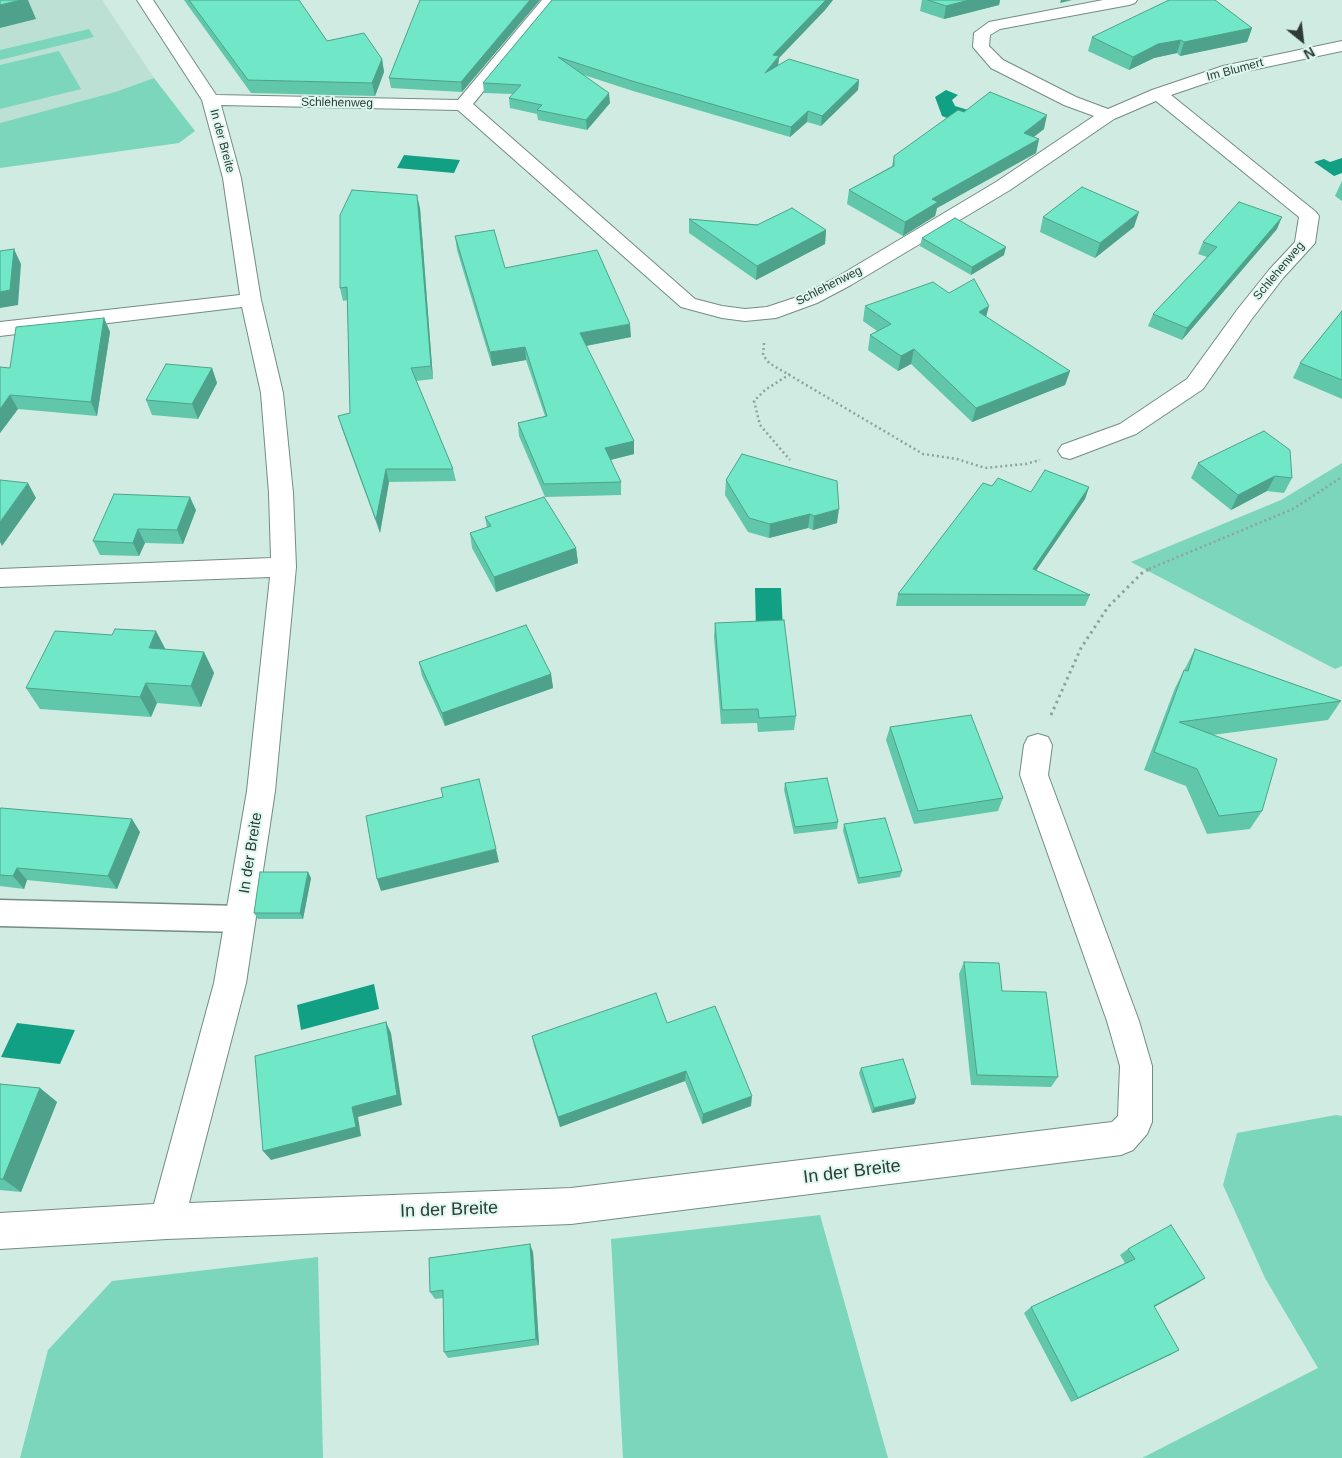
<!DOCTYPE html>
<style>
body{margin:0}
#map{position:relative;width:1342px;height:1458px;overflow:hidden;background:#d0ebe2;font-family:Helvetica,sans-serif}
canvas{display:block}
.north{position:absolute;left:1277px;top:15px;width:50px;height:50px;-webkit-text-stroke:4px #ddf8ef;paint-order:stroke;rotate:151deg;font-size:14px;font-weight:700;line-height:20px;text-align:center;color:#303b38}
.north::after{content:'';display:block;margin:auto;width:18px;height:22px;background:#303b38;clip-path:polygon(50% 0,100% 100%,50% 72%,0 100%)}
</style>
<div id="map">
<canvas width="1342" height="1458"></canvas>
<div class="north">N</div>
</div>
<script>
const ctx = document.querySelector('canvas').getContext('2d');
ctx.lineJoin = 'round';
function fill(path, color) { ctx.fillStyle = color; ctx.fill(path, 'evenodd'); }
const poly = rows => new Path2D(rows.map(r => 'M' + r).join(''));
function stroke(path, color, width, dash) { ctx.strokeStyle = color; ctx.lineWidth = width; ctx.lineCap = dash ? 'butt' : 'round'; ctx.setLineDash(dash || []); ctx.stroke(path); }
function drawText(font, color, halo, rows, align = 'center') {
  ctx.font = font + ' Helvetica,sans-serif'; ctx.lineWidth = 4; ctx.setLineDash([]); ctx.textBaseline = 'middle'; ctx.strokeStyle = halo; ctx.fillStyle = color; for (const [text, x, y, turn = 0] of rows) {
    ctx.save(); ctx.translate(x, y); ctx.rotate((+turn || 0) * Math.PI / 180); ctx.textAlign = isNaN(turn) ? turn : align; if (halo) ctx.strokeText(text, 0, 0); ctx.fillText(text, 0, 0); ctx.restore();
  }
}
fill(poly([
 [0,0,102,0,154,78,115,92,0,123]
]), '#bde0d5');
fill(poly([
 [89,29,94,37,0,60,0,50],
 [59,51,81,89,0,109,0,65],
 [154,78,195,131,179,143,0,168,0,123,115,92],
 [1342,463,1342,666,1335,669,1131,562,1281,500],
 [1336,1115,1342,1116,1342,1458,1142,1458,1318,1368,1265,1278,1223,1185,1237,1133],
 [820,1215,888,1458,623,1458,611,1239],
 [318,1257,323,1458,20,1458,48,1350,112,1281]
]), '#7bd6bc');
fill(poly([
 [946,90,958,95,952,100,955,106,968,110,952,120,942,116,935,97],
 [404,155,460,160,454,173,397,168],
 [1342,158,1342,173,1334,176,1314,162,1324,159,1330,162],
 [755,588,781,588,783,631,756,631],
 [374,984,379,1009,301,1030,297,1005],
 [17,1023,75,1030,60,1064,1,1057]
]), '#11a083');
const lane = poly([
 [0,900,240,906,250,910,255,919,250,928,240,932,0,926,0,900]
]);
const street = poly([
 [137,0,153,0,216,95,458,100,542,0,558,0,473,104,695,299,722,306,745,309,767,307,803,295,837,277,996,182,1094,116,1064,105,991,68,973,47,974,33,989,22,1103,0,1137,0,1135,3,1129,5,1000,29,990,35,989,46,1003,60,1076,97,1108,109,1152,90,1223,66,1342,41,1342,51,1233,74,1171,95,1316,212,1319,216,1315,243,1283,278,1251,320,1203,389,1136,434,1070,459,1062,457,1058,451,1062,445,1120,424,1187,379,1237,310,1269,270,1295,242,1299,217,1156,101,1114,119,1010,190,851,285,817,303,776,318,745,321,722,318,681,307,458,110,221,105,241,178,261,300,283,393,293,493,296,567,275,791,246,983,189,1203,571,1188,1112,1122,1118,1116,1120,1066,1107,1021,1020,775,1024,745,1028,737,1038,734,1048,737,1052,745,1048,775,1139,1021,1152,1066,1152,1122,1147,1134,1133,1150,1121,1155,571,1224,167,1239,0,1249,0,1213,154,1204,214,983,247,791,270,577,0,587,0,569,271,558,269,493,261,393,242,307,0,336,0,322,240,295,223,178,202,100,137,0]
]);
stroke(lane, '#738c84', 3);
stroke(street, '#738c84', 2);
stroke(poly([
 [764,343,763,355,769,363,923,454,957,459,985,468,1026,464,1040,460],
 [790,374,765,390,754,401,760,425,790,460],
 [1149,569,1293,509,1342,477]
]), '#8ea39c', 2.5, [2, 3]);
stroke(poly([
 [1051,715,1081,648,1108,607,1143,572,1152,568]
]), '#8ea39c', 3, [2.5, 4]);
fill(lane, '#fff');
fill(street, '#fff');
fill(poly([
 [184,0,299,0,327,41,382,59,384,72,375,96,251,93],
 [540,0,462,92,391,88,389,78],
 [552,0,833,0,825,10,779,58,778,65,859,80,858,90,821,126,807,122,790,137,633,91,584,75,610,103,587,130,538,120,537,114,510,108,509,98,513,94,484,93,483,83],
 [922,0,1000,0,999,5,944,19,920,11],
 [1252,28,1247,42,1180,56,1177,53,1154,58,1129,70,1088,51,1092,37],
 [964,112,1044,129,1033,137,1039,139,1036,153,937,208,935,216,903,236,847,204,849,190,892,166,894,156],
 [1342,181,1342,201,1335,196],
 [420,208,433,379,416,381,453,469,456,481,389,482,380,533,342,429,338,416,350,413,348,300,343,301,340,288],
 [1043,217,1134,227,1095,258,1040,232],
 [689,219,826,230,825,244,756,280,689,233],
 [1277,229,1182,340,1148,326,1153,314,1207,257,1198,254,1203,242],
 [455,236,505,268,631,337,586,346,634,454,610,460,621,482,621,495,545,497,519,436,518,423,545,416,526,360,492,366,457,250],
 [922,238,1004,255,971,275,920,246],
 [865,306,986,317,1070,371,1065,385,972,422,911,364,898,371,868,350,870,335,877,331,863,321],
 [1342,311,1342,399,1293,378,1300,363],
 [104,318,110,332,97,416,18,409,0,433,10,368],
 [212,368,217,383,198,419,152,415,146,400],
 [1198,463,1292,478,1284,493,1267,491,1231,510,1191,478],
 [726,480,837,523,813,530,808,528,769,538,748,532,725,495],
 [992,486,1031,492,1089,487,1085,499,1036,570,1090,595,1085,606,896,606,898,594],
 [196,510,183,544,145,543,139,556,100,555,93,541],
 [485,517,576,548,578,563,496,592,472,548,470,533,487,528],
 [715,623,796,716,794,730,758,732,757,723,721,724,714,637],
 [1195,649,1341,701,1328,720,1212,735,1262,811,1250,829,1207,834,1186,786,1144,770,1175,688],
 [165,650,204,652,214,673,201,707,157,703,151,717,40,709,26,688],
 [419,662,551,674,553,688,445,726,422,676],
 [890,727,1003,798,998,811,914,824,886,740],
 [785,783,838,822,837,829,794,834,784,790],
 [0,810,140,832,117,889,27,880,24,889,0,886],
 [844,824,902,871,900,877,858,884,843,831],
 [308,872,311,878,303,919,258,919,254,913],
 [964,962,1002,991,1058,1077,1051,1087,971,1085,959,974],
 [667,1023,751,1106,702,1124,685,1081,560,1127,534,1046,532,1036],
 [861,1068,916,1098,914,1104,872,1113,859,1073],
 [0,1084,40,1088,57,1102,21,1192,0,1190],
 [1128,1249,1205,1278,1196,1284,1154,1307,1179,1350,1170,1355,1071,1402,1024,1313,1031,1307,1125,1263,1120,1255],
 [533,1252,539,1345,448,1358,444,1352,443,1298,435,1299,430,1292]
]), '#60c7aa');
fill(poly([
 [21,0,28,0,36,19,0,28,0,5],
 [530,0,540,0,462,92,461,82],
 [826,0,833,0,825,10,779,58,778,66,765,73,773,55],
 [969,0,1000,0,999,5,944,19,946,6],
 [1061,0,1072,0,1060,3],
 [1252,28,1247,42,1180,56,1184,42],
 [1181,40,1177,53,1154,58,1129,70,1133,57,1158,44],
 [382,59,384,72,375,96,372,83],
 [859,80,858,90,821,126,822,116],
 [609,93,610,103,587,130,586,120],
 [808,111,807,122,790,137,791,127],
 [1047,115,1044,129,1021,147,1024,133],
 [1039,139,1036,153,937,208,935,216,903,236,905,222,932,199],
 [417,195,420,208,433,379,431,366],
 [1139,212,1134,227,1095,258,1100,243],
 [1282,217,1277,229,1182,340,1187,328],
 [826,230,825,244,756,280,757,266],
 [1006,247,1004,255,971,275,972,267],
 [14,249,21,264,18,305,0,308,0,292],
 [989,306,985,321,979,312],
 [104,318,110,332,97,416,91,402],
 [630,324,631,337,580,347,580,333],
 [525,347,526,360,492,366,490,352],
 [914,349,911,364,898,371,901,356],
 [212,368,217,383,198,419,192,404],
 [1070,371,1065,385,972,422,976,408],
 [10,395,18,409,0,433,0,409],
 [634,441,634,454,606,461,605,448],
 [386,469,389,482,380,533,376,520],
 [1275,476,1267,491,1231,510,1238,495],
 [28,483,36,498,2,546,0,542,0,522],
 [1089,487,1085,499,1029,581,1033,569],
 [190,497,196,510,183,544,177,530],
 [839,509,837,523,813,530,814,516],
 [810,514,808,528,769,538,770,524],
 [138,529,145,543,139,556,133,543],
 [576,548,578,563,496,592,494,577],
 [156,631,167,652,149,648],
 [204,652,214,673,201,707,191,686],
 [551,674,553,688,445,726,442,713],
 [146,683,157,703,151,717,140,697],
 [132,819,140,832,117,889,108,876],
 [496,849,499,862,381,891,377,879],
 [17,868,27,880,24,889,13,876],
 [308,872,311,878,303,919,300,913],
 [386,1022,391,1033,402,1105,358,1117,361,1136,271,1160,263,1151,352,1107],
 [686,1071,685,1081,560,1127,558,1117],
 [40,1088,57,1102,21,1192,3,1179],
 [752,1096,751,1106,702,1124,703,1114],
 [916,1098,914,1104,872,1113,874,1108],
 [530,1244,533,1252,539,1345,536,1339],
 [1205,1278,1196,1284,1145,1312,1154,1306],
 [1179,1350,1170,1355,1071,1402,1078,1398]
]), '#4ea28b');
const building = poly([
 [0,0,21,0,0,5,0,0],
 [189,0,299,0,327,41,364,33,382,59,372,83,248,80,189,0],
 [420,0,530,0,461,82,389,78,420,0],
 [552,0,826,0,773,55,779,56,765,73,789,59,859,80,822,116,808,111,791,127,632,81,558,57,609,93,586,120,537,110,542,105,509,98,521,85,483,83,552,0],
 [928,0,969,0,946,6,928,0],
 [1169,0,1215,0,1252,28,1184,42,1181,40,1158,44,1133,57,1092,37,1169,0],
 [990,92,1047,115,1024,133,1039,139,932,199,938,202,905,222,849,190,894,166,894,156,958,110,964,112,990,92],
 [1082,187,1139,212,1100,243,1043,217,1082,187],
 [352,190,417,195,431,366,411,368,453,469,386,469,376,520,338,416,350,413,347,287,340,288,340,215,352,190],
 [1239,202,1282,217,1187,328,1153,314,1217,247,1203,242,1239,202],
 [792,208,826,230,757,266,689,219,757,225,792,208],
 [955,218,1006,247,972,267,922,238,955,218],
 [494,230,505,268,597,250,630,324,580,333,634,441,605,448,621,482,544,484,518,423,547,416,525,347,490,352,455,236,494,230],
 [14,249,10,290,0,292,0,251,14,249],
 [974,279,989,306,979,312,1070,371,976,408,914,349,901,356,870,335,891,324,865,306,933,282,949,293,974,279],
 [1342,311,1342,380,1300,363,1342,311],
 [104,318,91,402,10,395,0,409,0,367,10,368,16,327,104,318],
 [166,364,212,368,192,404,146,400,166,364],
 [1264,431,1290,450,1292,478,1275,476,1238,495,1198,463,1264,431],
 [742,454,837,481,839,509,814,516,810,514,770,524,749,518,726,480,742,454],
 [1045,470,1089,487,1033,569,1090,595,898,594,983,483,992,486,998,478,1031,492,1045,470],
 [0,480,28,483,0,522,0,480],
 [114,494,190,497,177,530,138,529,133,543,93,541,114,494],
 [544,497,576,548,494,577,470,533,491,526,485,517,544,497],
 [784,620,796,716,759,718,758,709,722,710,715,623,784,620],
 [526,625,551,674,442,713,419,662,526,625],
 [115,629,156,631,149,648,204,652,191,686,146,683,140,697,26,688,55,631,112,635,115,629],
 [1195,649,1341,701,1179,722,1277,759,1262,811,1219,816,1197,769,1154,752,1184,670,1188,671,1195,649],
 [971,715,1003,798,918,811,890,727,971,715],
 [827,778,838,822,795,827,785,783,827,778],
 [479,779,496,849,377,879,366,816,443,797,441,788,479,779],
 [1,808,132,819,108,876,17,868,13,876,0,875,0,810,1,808],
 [885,818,902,871,859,878,844,824,885,818],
 [260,872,308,872,300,913,254,913,260,872],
 [964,962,999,963,1002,991,1046,992,1058,1077,977,1075,964,962],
 [656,993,667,1023,715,1006,752,1096,703,1114,686,1071,558,1117,532,1036,656,993],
 [386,1022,397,1095,352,1107,356,1127,263,1151,255,1056,386,1022],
 [903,1059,916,1098,874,1108,861,1068,903,1059],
 [0,1084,40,1088,3,1179,0,1179,0,1084],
 [1171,1225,1205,1278,1154,1306,1179,1350,1078,1398,1031,1307,1135,1259,1128,1249,1171,1225],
 [530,1244,536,1339,444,1352,443,1290,430,1292,429,1258,530,1244]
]);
fill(building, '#70e7c6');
stroke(building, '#4ea28b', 1);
drawText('12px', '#303b38', '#ddf8ef', [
 ["Im Blumert",1235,70,-15],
 ["Schlehenweg",337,103,1],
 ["In der Breite",222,141,75],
 ["Schlehenweg",1279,271,-50],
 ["Schlehenweg",829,286,-27]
]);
drawText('15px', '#303b38', '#ddf8ef', [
 ["In der Breite",251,853,-81]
]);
drawText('18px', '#303b38', '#ddf8ef', [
 ["In der Breite",852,1172,-7],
 ["In der Breite",449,1210,-2]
]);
</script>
